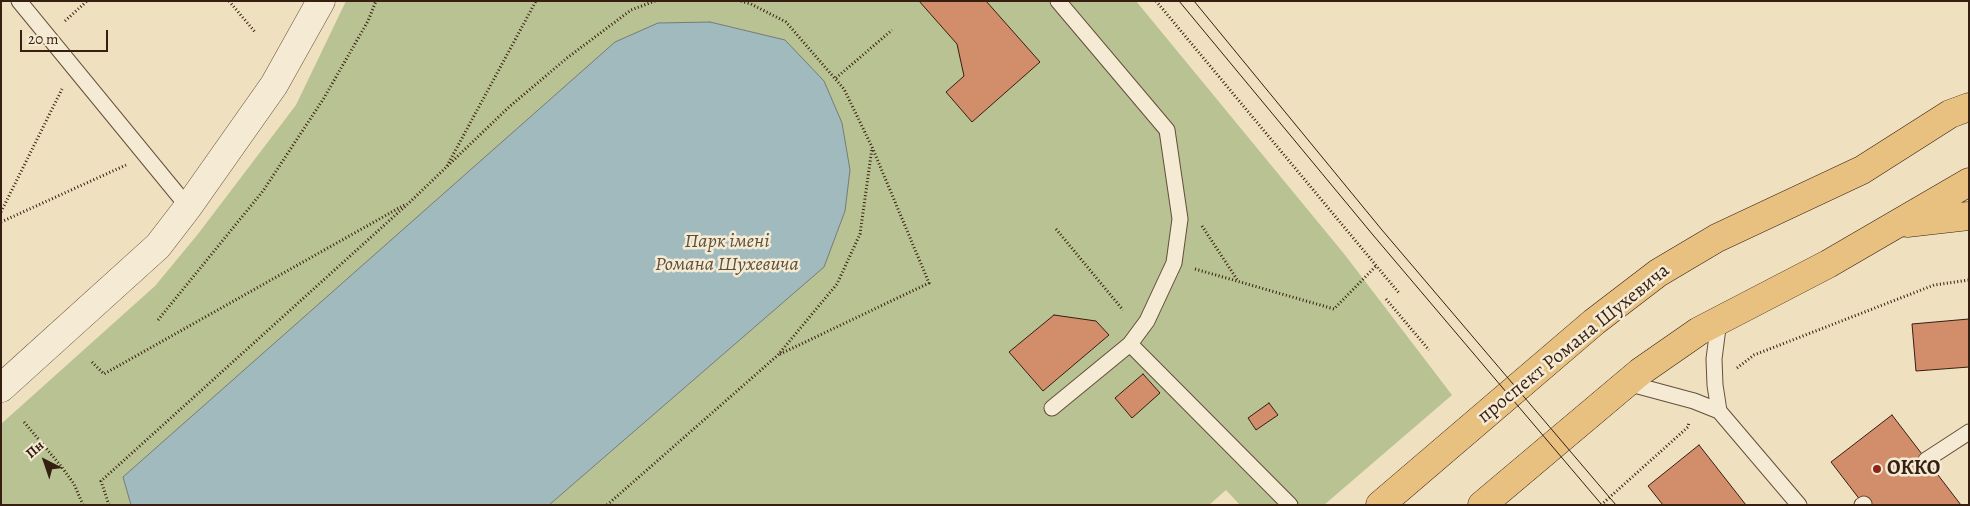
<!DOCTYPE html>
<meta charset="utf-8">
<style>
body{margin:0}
#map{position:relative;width:1970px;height:506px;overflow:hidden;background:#efe0bf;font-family:Alegreya,serif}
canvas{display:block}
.frame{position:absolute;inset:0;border:2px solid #361e11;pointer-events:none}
.north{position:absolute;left:20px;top:436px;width:50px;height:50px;-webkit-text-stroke:4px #f5ebd5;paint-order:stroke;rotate:319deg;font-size:14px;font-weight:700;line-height:20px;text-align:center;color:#361e11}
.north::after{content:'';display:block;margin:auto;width:18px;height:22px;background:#361e11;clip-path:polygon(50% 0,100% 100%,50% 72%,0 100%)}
.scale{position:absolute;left:20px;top:30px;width:88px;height:22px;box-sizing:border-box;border:2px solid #361e11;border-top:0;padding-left:6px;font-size:15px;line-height:18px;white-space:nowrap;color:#361e11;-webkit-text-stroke:4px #f5ebd5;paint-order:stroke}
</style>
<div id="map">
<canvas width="1970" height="506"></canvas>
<div class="frame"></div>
<div class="north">Пн</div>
<div class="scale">20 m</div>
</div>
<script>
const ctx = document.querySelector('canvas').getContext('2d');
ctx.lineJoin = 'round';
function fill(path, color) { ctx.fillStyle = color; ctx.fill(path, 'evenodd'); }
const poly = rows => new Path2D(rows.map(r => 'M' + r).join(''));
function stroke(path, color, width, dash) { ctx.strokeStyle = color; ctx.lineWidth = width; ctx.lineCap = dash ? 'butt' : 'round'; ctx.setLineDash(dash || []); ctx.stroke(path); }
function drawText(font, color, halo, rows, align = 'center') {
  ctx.font = font + ' Alegreya,serif'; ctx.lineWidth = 5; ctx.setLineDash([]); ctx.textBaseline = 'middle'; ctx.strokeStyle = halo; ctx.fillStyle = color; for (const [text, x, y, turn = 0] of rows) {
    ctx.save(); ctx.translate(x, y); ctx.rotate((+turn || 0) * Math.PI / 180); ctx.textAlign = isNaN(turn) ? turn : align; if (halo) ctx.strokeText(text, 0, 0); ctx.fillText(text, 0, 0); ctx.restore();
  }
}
fill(poly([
 [346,1,1136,1,1345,255,1452,395,1324,505,1240,505,1226,490,1209,505,1,505,1,424,155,286,198,234,296,105]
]), '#b9c292');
const water = poly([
 [710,22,785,40,824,81,842,123,850,170,845,211,824,267,549,505,131,505,123,477,615,42,658,23,710,22]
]);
fill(water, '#a0babe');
stroke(water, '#767c79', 1);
const building = poly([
 [919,1,986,1,1040,62,972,122,946,92,964,76,957,44,919,1],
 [1054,315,1096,321,1109,335,1043,391,1009,352,1054,315],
 [1969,319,1969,367,1916,371,1912,324,1969,319],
 [1143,374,1160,393,1132,418,1115,398,1143,374],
 [1269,403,1278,415,1256,430,1248,418,1269,403],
 [1892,415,1961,505,1864,505,1831,462,1892,415],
 [1699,445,1746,505,1663,505,1648,486,1699,445]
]);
fill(building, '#d28e6b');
stroke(building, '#361e11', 1);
const service = poly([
 [19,1,188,207],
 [1719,320,1714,359,1715,385,1719,411],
 [1130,344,1290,505],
 [1627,383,1694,401,1719,411,1799,505],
 [1052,408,1130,344,1147,321,1174,263,1180,219,1167,130,1058,1],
 [1926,460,1969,432],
 [1862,505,1864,504]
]);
const tertiary = poly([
 [1,388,158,246,188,207,274,85,321,1]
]);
const primary = poly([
 [1907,223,1969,216],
 [1380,505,1594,322,1658,273,1717,238,1862,170,1950,114,1969,107],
 [1482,505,1640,372,1699,331,1828,264,1969,182]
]);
stroke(service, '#644e3c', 17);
stroke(tertiary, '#644e3c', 29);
stroke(primary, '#361e11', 29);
stroke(poly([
 [229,1,255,32],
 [741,1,751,4,786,22,844,89,872,147,929,283,778,355],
 [1156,1,1399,293],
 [65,21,87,1],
 [836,78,892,30],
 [447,166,536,1],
 [1,212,62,89],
 [1,222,126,165],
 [1202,226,1238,281],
 [1056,229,1123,310],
 [1195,269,1334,309,1376,266],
 [1386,299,1429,350],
 [158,320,263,191,324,98,368,21,376,1],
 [92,362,104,374,406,204],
 [1737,368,1754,355,1934,285,1969,280],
 [24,422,61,466,74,484,83,505],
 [109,505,101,481,411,201,509,107,567,58,631,10,655,1],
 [607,505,778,355,837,284,860,234,872,148],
 [1601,505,1688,427,1689,422]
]), '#361e11', 3, [1, 2.5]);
stroke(service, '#f5ebd5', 15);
stroke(tertiary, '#f5ebd5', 28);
stroke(primary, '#e8c080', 28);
stroke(poly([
 [1179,1,1373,235,1602,505],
 [1194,1,1382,230,1616,505]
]), '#361e11', 1);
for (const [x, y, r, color] of [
 [1877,469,5,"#8f2418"]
]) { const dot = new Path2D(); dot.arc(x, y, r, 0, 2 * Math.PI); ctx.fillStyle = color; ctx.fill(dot); stroke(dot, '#f5ebd5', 2); }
drawText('italic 20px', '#5d4f38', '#f5ebd5', [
 ["Парк імені",727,242],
 ["Романа Шухевича",727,265]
]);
drawText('20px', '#361e11', '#f5ebd5', [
 ["проспект Романа Шухевича",1574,344,-39]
]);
drawText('bold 20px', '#361e11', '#f5ebd5', [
 ["ОККО",1887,469]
], 'left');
</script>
